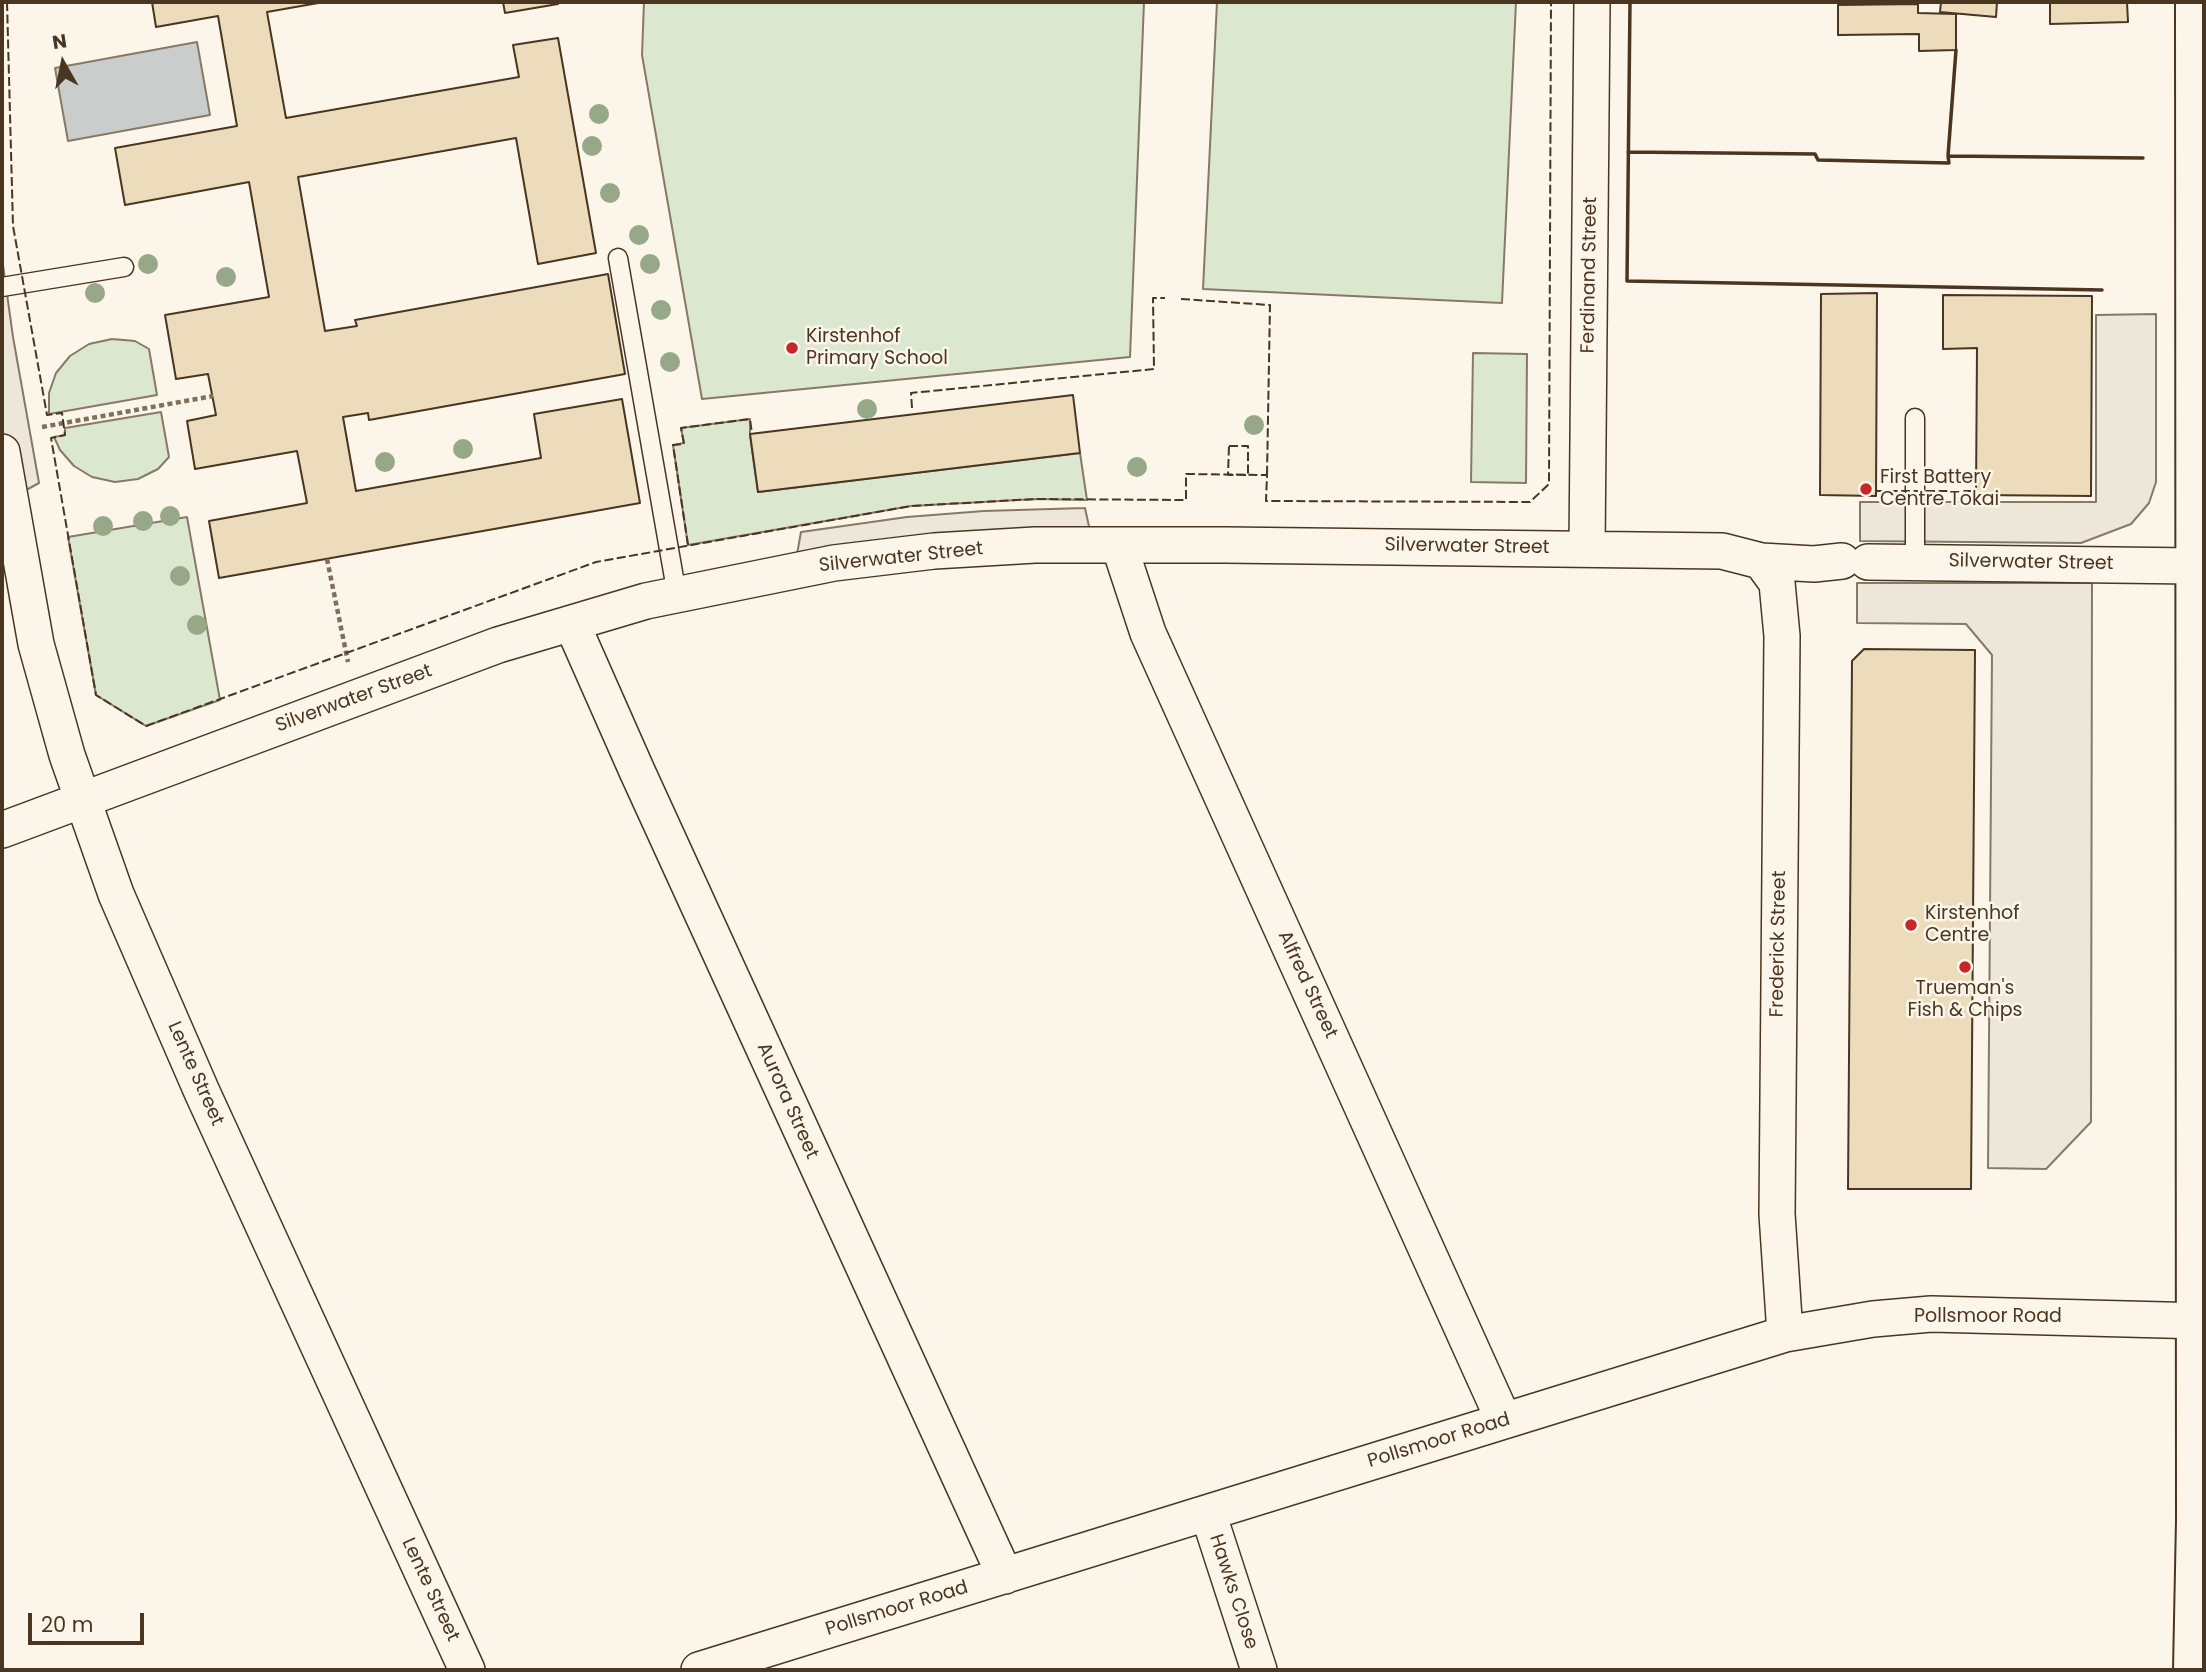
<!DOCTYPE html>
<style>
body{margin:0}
#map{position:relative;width:2206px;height:1672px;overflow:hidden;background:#fbf6e9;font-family:Poppins,sans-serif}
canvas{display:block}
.frame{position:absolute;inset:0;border:4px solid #4a3520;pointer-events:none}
.north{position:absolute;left:28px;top:28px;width:70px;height:70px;-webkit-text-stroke:5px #fbf6e9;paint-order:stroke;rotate:351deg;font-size:19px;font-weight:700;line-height:28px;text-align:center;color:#4a3520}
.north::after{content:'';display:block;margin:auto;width:24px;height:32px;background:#4a3520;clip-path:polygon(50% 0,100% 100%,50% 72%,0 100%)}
.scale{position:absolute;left:28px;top:1613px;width:116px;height:32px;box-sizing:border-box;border:4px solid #4a3520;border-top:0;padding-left:9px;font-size:21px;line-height:24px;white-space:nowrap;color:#4a3520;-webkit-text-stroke:5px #fbf6e9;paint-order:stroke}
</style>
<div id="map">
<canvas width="2206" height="1672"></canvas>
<div class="frame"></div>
<div class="north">N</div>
<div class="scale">20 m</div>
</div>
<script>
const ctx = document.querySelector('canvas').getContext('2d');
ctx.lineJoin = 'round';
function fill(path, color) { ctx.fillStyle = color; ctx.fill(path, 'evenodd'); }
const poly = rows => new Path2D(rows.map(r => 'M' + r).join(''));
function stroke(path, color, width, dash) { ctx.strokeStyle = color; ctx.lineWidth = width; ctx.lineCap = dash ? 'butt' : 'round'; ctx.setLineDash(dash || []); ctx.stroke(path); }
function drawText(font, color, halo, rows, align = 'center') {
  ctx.font = font + ' Poppins,sans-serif'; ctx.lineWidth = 5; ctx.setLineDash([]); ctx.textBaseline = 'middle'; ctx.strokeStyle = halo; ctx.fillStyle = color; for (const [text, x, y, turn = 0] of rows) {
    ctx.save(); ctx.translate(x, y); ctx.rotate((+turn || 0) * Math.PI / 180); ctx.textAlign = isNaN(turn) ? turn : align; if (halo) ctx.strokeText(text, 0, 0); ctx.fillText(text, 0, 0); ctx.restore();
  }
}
const green = poly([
 [644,2,1144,2,1130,357,702,399,642,55,644,2],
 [1217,2,1516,2,1502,303,1203,289,1217,2],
 [112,339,135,341,149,349,157,395,49,414,49,393,56,373,70,356,89,344,112,339],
 [1473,353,1527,354,1526,483,1471,482,1473,353],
 [161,412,169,457,158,469,138,479,115,482,92,477,74,466,60,450,54,437,65,435,65,428,161,412],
 [750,419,750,435,758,492,1080,453,1087,500,1036,499,911,506,688,545,673,445,684,443,681,428,750,419],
 [187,517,220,700,146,726,96,695,68,537,187,517]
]);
fill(green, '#dce7d0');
stroke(green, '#887966', 2);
const parking = poly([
 [2,258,13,337,39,483,10,499,2,452,2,258],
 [2156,314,2156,482,2149,503,2131,524,2081,543,1860,541,1860,502,2096,502,2096,315,2156,314],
 [1085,508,1093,545,794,571,801,532,907,517,984,511,1085,508],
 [1857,583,2092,583,2091,1122,2046,1169,1988,1168,1992,655,1966,624,1857,623,1857,583]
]);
fill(parking, '#ede7d9');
stroke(parking, '#887966', 2);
const water = poly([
 [197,42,210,115,68,141,55,68,197,42]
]);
fill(water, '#c9cecd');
stroke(water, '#887966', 2);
const building = poly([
 [152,2,324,2,267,12,286,118,519,77,513,45,558,38,596,253,538,264,516,138,298,177,325,331,357,326,355,320,608,274,625,374,369,420,368,413,343,417,356,491,541,458,534,414,622,399,640,503,219,578,209,521,307,503,297,451,195,469,187,421,216,415,208,374,176,379,165,315,269,297,249,182,125,205,115,148,237,126,218,16,156,27,152,2],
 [503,2,557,2,558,4,505,13,503,2],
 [1941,2,1997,2,1996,17,1940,12,1941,2],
 [2050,2,2127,2,2128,22,2050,24,2050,2],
 [1918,4,1918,13,1956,14,1956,50,1919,51,1919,34,1838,35,1838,5,1918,4],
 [1877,293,1876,496,1820,495,1821,294,1877,293],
 [1943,295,2092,296,2091,496,1976,495,1977,348,1943,349,1943,295],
 [1073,395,1080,453,758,492,750,434,1073,395],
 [1864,649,1975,650,1971,1189,1848,1189,1852,661,1864,649]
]);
fill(building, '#ecdcbc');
stroke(building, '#4a3520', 2);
const service = poly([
 [618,258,677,595],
 [2,287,124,267],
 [1915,418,1915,562]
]);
const minor = poly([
 [2,452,36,644,67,755,116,894,202,1092,467,1670],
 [1119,545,1148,633,1504,1421],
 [1587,549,1592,2],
 [1761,561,1777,583,1782,636,1777,1214,1785,1334],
 [1868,562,2194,566],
 [572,624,637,771,1005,1576],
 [2,830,498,645,646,601,834,563,934,551,1035,545,1225,545,1722,551,1761,561,1814,564,1842,561],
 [1208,1513,1259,1670],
 [699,1670,1785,1334,1873,1319,1931,1314,2204,1321]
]);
const primary = poly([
 [2193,1670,2196,1520,2195,2]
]);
stroke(service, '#4a3520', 21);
stroke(minor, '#4a3520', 38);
stroke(primary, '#4a3520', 42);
stroke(poly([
 [42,427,213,396],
 [327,559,348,662]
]), '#7f6f5c', 4.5, [5, 3.5]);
stroke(service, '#fbf6e9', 18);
stroke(minor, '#fbf6e9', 35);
stroke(primary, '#fbf6e9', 38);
stroke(poly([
 [7,2,13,226,47,415,62,413,65,435,51,438,96,695,146,726,596,562,911,506,1036,499,1186,500,1186,474,1267,475,1266,501,1530,502,1549,484,1551,2],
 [1181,299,1270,305,1267,475],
 [912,408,911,393,1154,369,1153,298,1165,298],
 [1229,446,1248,446,1248,475,1228,475,1229,446],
 [1876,491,1976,491],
 [688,545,673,445,684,444,681,428,750,419,752,434]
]), '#4a3520', 2, [9, 3.5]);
stroke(poly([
 [1630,2,1627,281,2102,290],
 [1628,152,1815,154,1818,160,1949,163,1948,156,2143,158],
 [1948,156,1956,50]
]), '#4a3520', 3.5);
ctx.fillStyle = '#96a887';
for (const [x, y] of [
 [599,114],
 [592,146],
 [610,193],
 [639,235],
 [148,264],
 [650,264],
 [226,277],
 [95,293],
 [661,310],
 [670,362],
 [867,409],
 [1254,425],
 [463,449],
 [385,462],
 [1137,467],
 [170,516],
 [143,521],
 [103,526],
 [180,576],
 [197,625]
]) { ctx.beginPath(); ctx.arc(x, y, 10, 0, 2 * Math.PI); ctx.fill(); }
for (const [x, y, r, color] of [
 [792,348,7,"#c62828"],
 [1866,489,7,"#c62828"],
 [1911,925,7,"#c62828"],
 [1965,967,7,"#c62828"]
]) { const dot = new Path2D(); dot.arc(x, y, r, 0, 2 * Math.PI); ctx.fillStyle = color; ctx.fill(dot); stroke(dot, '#fbf6e9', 2.5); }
drawText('19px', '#4a3520', '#fbf6e9', [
 ["Ferdinand Street",1590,275,-89],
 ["Silverwater Street",1467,547,1],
 ["Silverwater Street",901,558,-6],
 ["Silverwater Street",2031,563,1],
 ["Silverwater Street",354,699,-20],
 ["Frederick Street",1779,944,-89],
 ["Alfred Street",1307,985,65],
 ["Lente Street",195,1074,66],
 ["Aurora Street",787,1101,66],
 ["Pollsmoor Road",1988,1317],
 ["Pollsmoor Road",1439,1441,-17],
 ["Lente Street",430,1590,65],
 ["Hawks Close",1233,1592,72],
 ["Pollsmoor Road",897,1609,-17]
]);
drawText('19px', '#4a3520', '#fbf6e9', [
 ["Kirstenhof",806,337],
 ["Primary School",806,359],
 ["First Battery",1880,478],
 ["Centre Tokai",1880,500],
 ["Kirstenhof",1925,914],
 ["Centre",1925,936],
 ["Trueman's",1965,989,"center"],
 ["Fish & Chips",1965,1011,"center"]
], 'left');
</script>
